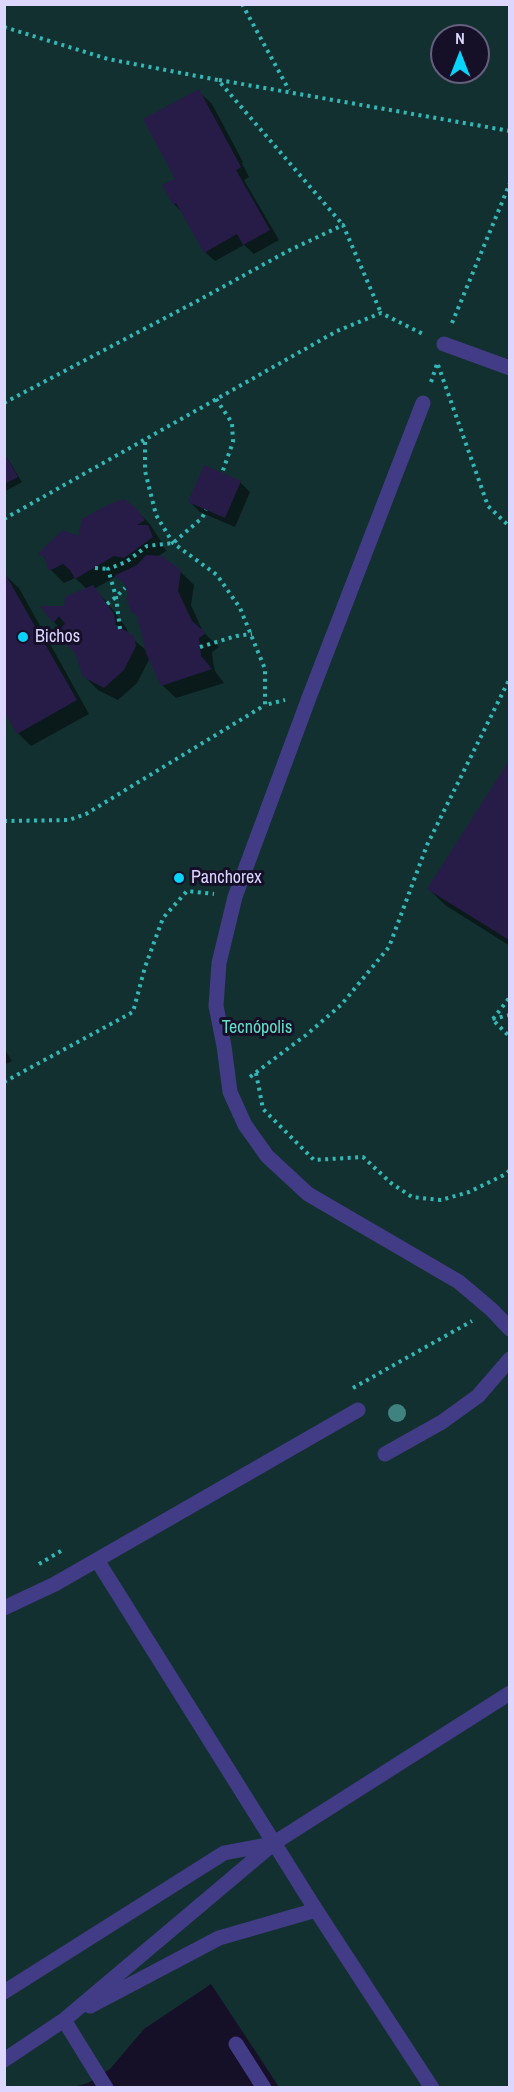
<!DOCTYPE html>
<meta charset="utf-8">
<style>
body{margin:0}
#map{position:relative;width:514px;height:2092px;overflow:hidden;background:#151027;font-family:"Archivo Narrow",sans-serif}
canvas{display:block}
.frame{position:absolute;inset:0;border:6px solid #ddd6ff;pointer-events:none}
.north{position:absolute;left:430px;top:24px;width:60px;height:60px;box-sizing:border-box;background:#151027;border:2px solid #655f7d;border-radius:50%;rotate:0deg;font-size:16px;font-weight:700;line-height:24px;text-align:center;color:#ddd6ff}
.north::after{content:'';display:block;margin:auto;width:21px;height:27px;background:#05d5fc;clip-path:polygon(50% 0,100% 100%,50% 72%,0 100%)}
</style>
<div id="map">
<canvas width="514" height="2092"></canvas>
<div class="frame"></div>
<div class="north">N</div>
</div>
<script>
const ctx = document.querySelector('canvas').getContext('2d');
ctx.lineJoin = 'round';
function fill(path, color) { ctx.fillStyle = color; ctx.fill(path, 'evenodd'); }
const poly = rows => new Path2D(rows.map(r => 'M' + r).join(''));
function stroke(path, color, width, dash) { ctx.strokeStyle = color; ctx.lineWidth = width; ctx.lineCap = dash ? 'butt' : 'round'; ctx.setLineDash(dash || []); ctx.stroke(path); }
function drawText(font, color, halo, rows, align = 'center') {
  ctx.font = font + ' "Archivo Narrow",sans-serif'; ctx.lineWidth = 6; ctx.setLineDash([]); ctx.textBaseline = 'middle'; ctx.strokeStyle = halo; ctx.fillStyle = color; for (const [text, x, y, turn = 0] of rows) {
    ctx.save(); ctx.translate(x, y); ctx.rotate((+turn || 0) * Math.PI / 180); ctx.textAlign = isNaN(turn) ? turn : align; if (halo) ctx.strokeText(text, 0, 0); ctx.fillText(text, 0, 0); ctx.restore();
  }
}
fill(poly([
 [5,5,509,5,509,2087,279,2087,211,1984,144,2029,110,2069,88,2083,73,2087,5,2088],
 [442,36,478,36,478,72,442,72]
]), '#133031');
fill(poly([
 [198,91,212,104,243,162,242,163,249,177,244,180,279,240,254,254,244,245,215,261,205,252,184,214,174,204,177,179],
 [4,453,22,482,4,492],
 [240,482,250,492,235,527,200,512,190,502],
 [135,509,149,523,161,541,166,551,157,557,180,571,194,585,191,605,203,632,219,647,212,652,213,662,215,671,224,683,176,698,162,685,150,658,137,683,118,700,98,690,84,676,76,652,61,629,54,622,66,607,87,589,75,578,64,583,51,570,47,561,41,554,80,538],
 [117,576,126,585,138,616,147,651,128,635,127,629,106,601,94,589],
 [5,575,19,588,89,714,31,746,18,733],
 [510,762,510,946,445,905,429,889],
 [4,1048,12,1061,4,1065]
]), '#0007');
fill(poly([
 [199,89,241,167,236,170,270,230,243,245,237,234,204,253,176,203,173,205,162,185,175,179,143,119],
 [4,453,18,477,4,484],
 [204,465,241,481,225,518,188,502],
 [124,499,136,508,145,520,137,525,148,525,153,537,124,558,114,556,75,579,70,570,63,564,49,571,45,558,38,554,53,539,63,530,78,536,82,519,109,504],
 [146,555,162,556,181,570,178,591,192,621,206,633,199,638,201,656,212,669,161,686,146,653,137,616,131,612,126,598,128,594,124,583,114,576,137,565],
 [4,572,77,700,17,734,4,712],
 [93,585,114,614,116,625,134,636,136,646,124,670,104,688,83,677,75,653,59,637,59,629,65,624,59,616,53,623,40,606,64,606,65,597],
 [510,759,510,939,509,940,427,889]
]), '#271c48');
stroke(poly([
 [242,4,289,90],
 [4,27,108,59,218,80,343,225],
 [219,80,510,131],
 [452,323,510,183],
 [438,365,488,506,510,527],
 [431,382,437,364],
 [216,399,232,423,233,442,222,473],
 [4,403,199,300,288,251,343,225,381,313],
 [145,442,145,471,156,515,173,543,217,575,240,608,265,669,265,705,285,700],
 [4,519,337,331,381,313,425,335],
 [95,568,108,569],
 [107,604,116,597,125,588],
 [120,629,116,597,108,569,126,562,147,546,173,543,202,518,206,510],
 [200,647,236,636,252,634],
 [4,821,69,820,86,814,265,705],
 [510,1015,492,1019,510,1037],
 [493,1019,510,997],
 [256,1073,263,1109,314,1160,363,1157,391,1183,412,1197,441,1200,469,1192,506,1174,510,1170],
 [250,1077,306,1035,341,1005,389,947,427,845,510,678],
 [4,1082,133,1012,145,967,163,918,187,891,214,894],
 [353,1388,472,1321],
 [39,1564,61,1551]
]), '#31b8b7', 4, [3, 4.5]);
stroke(poly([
 [423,403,310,695,235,897,219,963,216,1006,224,1046,230,1092,245,1125,267,1156,308,1194,459,1282,492,1310,510,1329],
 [385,1454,442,1422,478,1396,510,1359],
 [97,1560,316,1910,432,2088],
 [4,1608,55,1584,358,1410],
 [4,1992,224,1853,272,1844],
 [90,2006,219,1938,316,1910],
 [64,2020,106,2088],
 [236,2044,264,2088],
 [4,2060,64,2020,274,1843,510,1693]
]), '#423b85', 15);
stroke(poly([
 [444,344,510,368]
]), '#423b85', 15);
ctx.fillStyle = '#3f827f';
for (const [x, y] of [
 [397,1413]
]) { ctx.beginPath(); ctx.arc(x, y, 9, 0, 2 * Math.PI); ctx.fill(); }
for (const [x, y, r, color] of [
 [23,637,6,"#05d5fc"],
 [179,878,6,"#05d5fc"]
]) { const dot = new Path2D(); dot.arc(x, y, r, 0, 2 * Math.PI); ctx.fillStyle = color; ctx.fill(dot); stroke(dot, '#151027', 2); }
drawText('18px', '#ddd6ff', '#151027', [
 ["Bichos",35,637],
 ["Panchorex",191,878]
], 'left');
drawText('18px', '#62dfc7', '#151027', [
 ["Tecnópolis",257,1028]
]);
</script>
